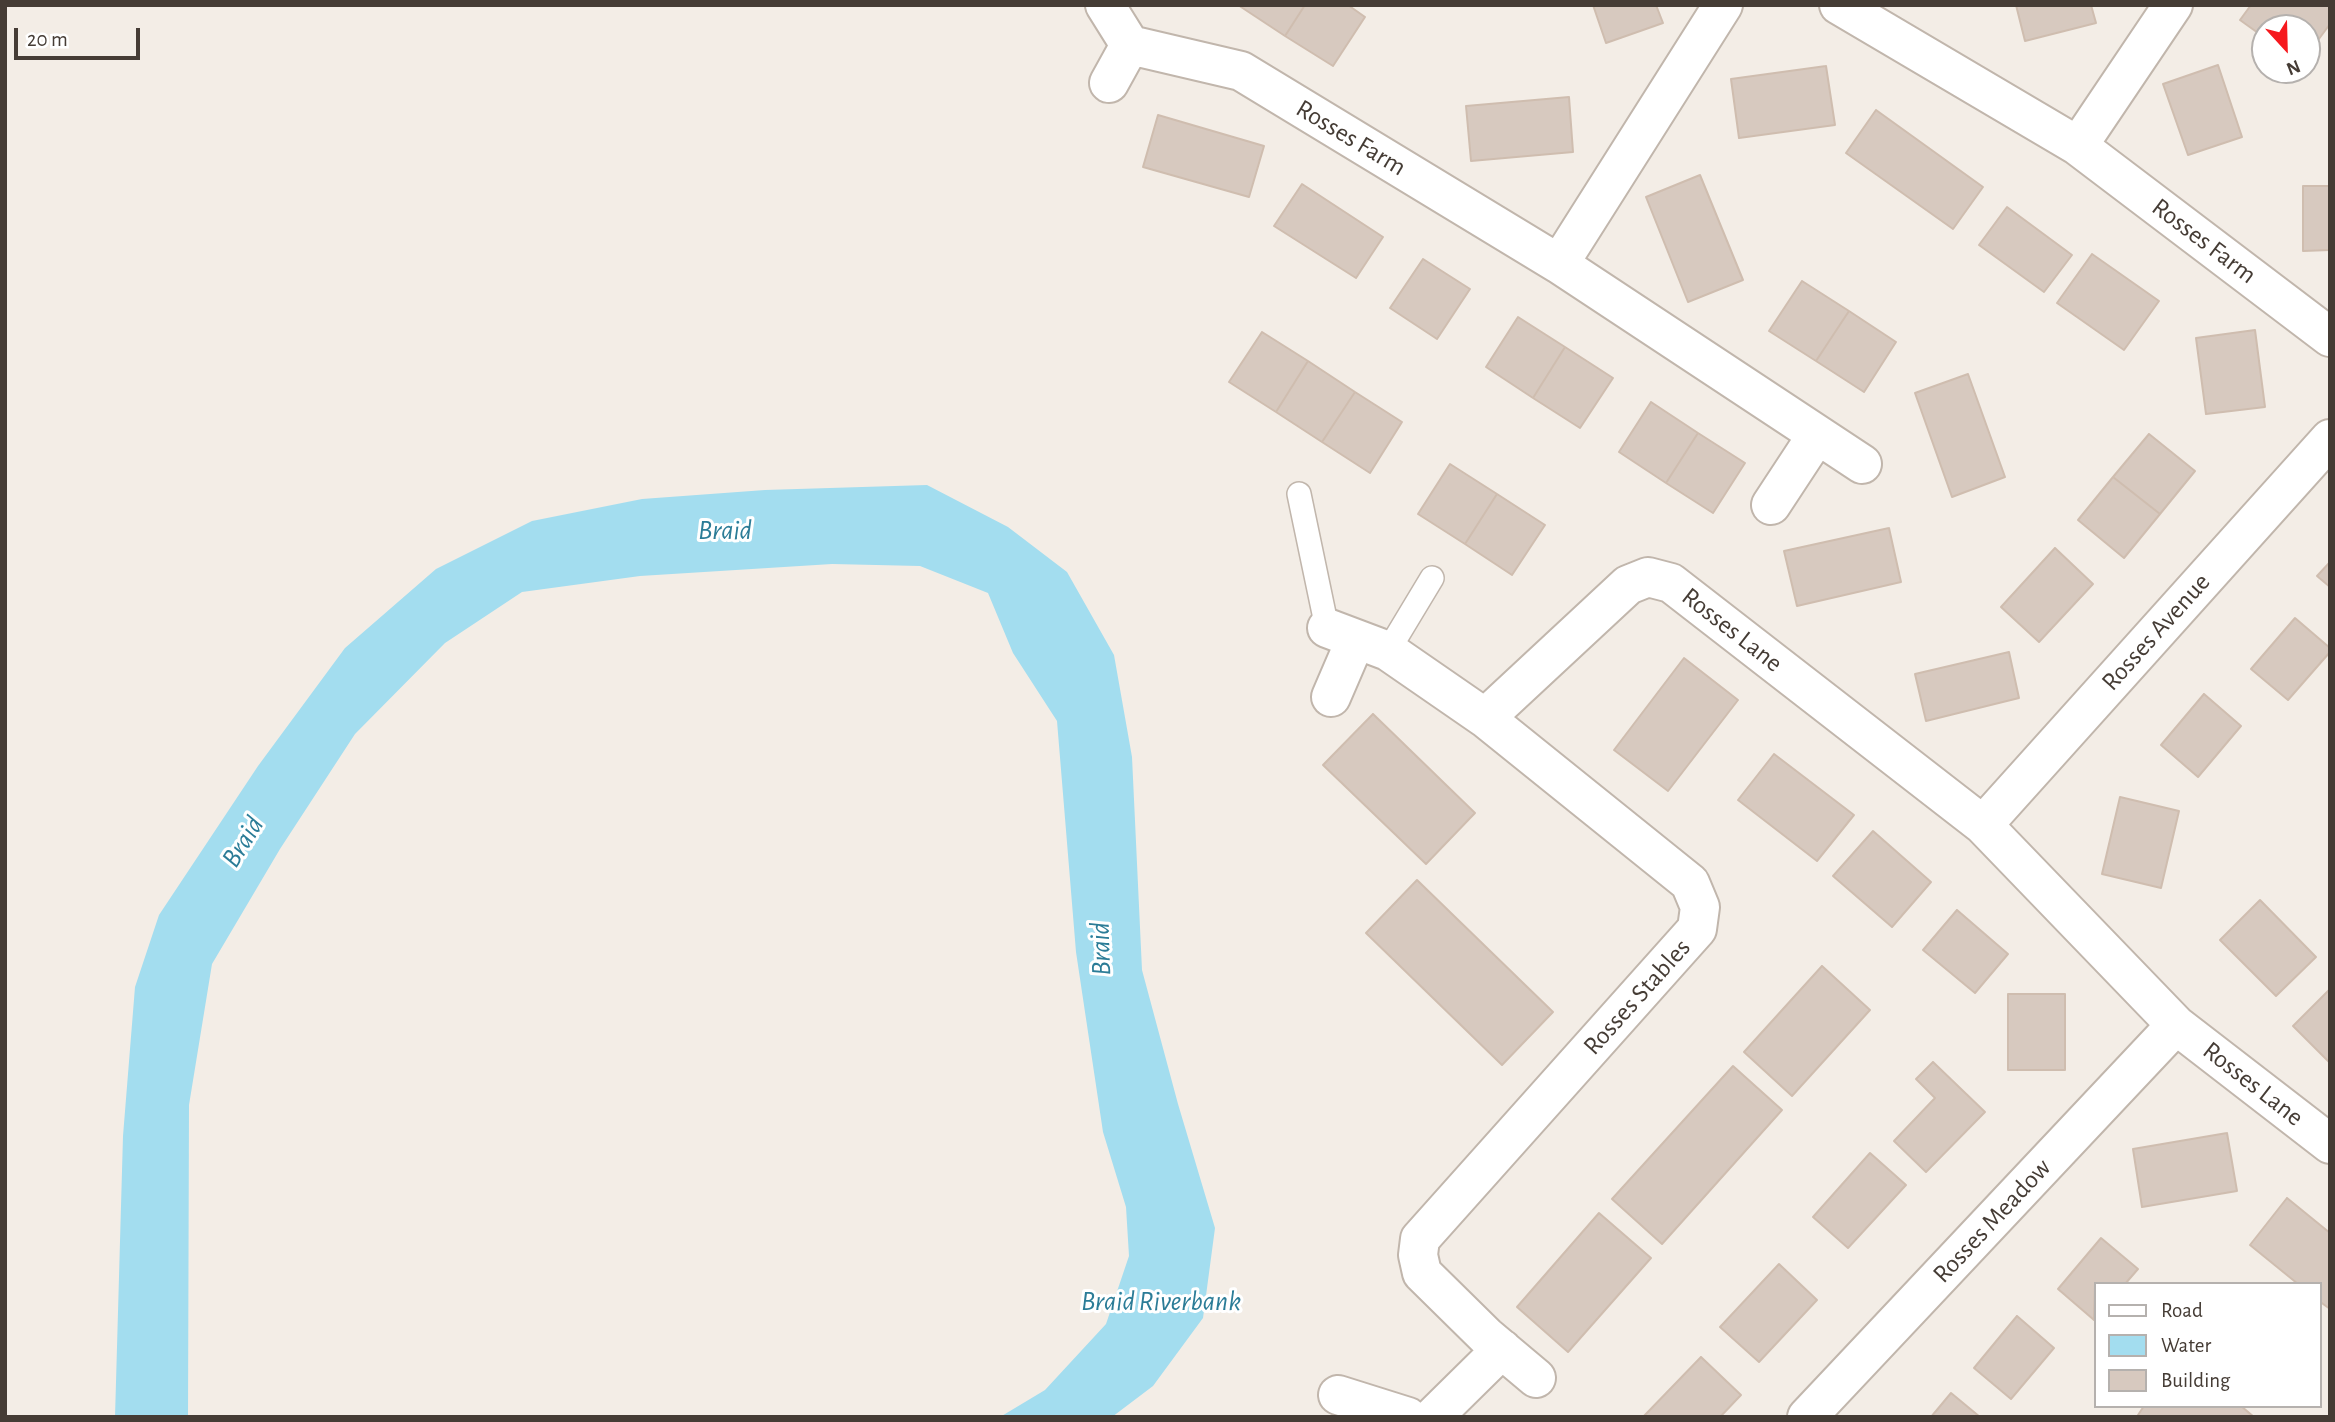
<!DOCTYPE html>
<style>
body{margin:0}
#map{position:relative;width:2335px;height:1422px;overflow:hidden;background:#f3ede6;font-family:"Alegreya Sans",sans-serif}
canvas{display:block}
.frame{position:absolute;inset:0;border:7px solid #453c35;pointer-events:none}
.legend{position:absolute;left:2094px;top:1282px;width:228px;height:126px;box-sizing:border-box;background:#fff;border:2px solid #b5b1ae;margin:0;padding:9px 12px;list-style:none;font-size:21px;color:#453c35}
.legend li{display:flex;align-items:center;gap:14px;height:35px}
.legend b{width:35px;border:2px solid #b5b1ae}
.north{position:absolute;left:2251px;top:14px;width:70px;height:70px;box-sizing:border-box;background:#fff;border:2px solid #b5b1ae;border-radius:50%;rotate:158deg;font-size:19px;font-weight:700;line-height:28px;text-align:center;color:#453c35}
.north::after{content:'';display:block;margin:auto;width:24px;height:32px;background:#f6191e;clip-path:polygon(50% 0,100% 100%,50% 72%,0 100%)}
.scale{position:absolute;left:14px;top:28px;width:126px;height:32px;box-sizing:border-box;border:4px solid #453c35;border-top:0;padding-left:9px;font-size:21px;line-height:24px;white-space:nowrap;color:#453c35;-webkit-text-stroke:5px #fff;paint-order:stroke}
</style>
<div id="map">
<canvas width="2335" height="1422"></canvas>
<div class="frame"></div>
<ul class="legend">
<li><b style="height:9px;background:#fff"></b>Road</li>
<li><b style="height:19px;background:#a3ddef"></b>Water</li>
<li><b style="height:19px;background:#d7c9bf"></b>Building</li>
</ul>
<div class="north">N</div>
<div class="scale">20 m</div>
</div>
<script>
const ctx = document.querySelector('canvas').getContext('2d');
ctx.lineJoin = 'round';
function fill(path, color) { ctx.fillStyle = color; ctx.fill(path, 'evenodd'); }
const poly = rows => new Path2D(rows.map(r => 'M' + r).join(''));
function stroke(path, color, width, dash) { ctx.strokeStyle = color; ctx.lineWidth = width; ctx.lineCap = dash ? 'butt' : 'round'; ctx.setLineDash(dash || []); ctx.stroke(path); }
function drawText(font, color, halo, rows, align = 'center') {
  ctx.font = font + ' "Alegreya Sans",sans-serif'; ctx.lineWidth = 6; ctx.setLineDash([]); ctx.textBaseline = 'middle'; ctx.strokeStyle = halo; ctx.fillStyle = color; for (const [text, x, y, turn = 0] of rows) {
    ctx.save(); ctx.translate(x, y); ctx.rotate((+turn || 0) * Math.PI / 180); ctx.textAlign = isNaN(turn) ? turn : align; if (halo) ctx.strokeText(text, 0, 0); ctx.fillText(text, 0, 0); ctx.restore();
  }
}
fill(poly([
 [927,485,1008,527,1067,572,1114,655,1132,757,1142,970,1178,1104,1215,1228,1203,1318,1153,1386,1112,1417,1000,1417,1045,1390,1106,1324,1129,1256,1126,1207,1103,1132,1076,952,1057,721,1013,653,988,593,920,566,832,564,640,576,522,592,445,643,355,734,280,849,212,964,189,1105,188,1417,115,1417,123,1136,135,987,159,915,258,766,345,648,436,569,532,521,642,499,765,490]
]), '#a3ddef');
const building = poly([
 [1238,5,1305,5,1285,36,1238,5],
 [1305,5,1348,5,1365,17,1333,66,1285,36,1305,5],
 [1593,5,1656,5,1663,23,1606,43,1593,5],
 [2016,5,2091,5,2096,23,2025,41,2016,5],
 [2251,5,2330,5,2330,24,2307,55,2307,28,2265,28,2265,38,2240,20,2251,5],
 [2218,65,2242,137,2188,155,2163,84,2218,65],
 [1826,66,1835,125,1739,138,1731,79,1826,66],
 [1569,97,1573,152,1471,161,1466,106,1569,97],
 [1876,110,1983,187,1953,229,1846,153,1876,110],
 [1158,115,1264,146,1249,197,1143,167,1158,115],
 [1700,175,1743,280,1688,302,1646,197,1700,175],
 [1302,184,1383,237,1356,278,1274,226,1302,184],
 [2303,186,2330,186,2330,250,2303,251,2303,186],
 [2007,207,2072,255,2044,292,1979,245,2007,207],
 [2092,254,2159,301,2124,350,2057,303,2092,254],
 [1423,259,1470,289,1437,339,1390,308,1423,259],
 [1802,281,1849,311,1816,361,1769,331,1802,281],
 [1849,311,1896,342,1864,392,1816,361,1849,311],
 [1518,317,1565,347,1533,398,1486,367,1518,317],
 [2255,330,2265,407,2206,414,2196,338,2255,330],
 [1262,332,1308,361,1276,412,1229,382,1262,332],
 [1565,347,1613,378,1580,428,1533,398,1565,347],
 [1308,361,1355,392,1322,442,1276,412,1308,361],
 [1968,374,2005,477,1952,497,1915,393,1968,374],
 [1355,392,1402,422,1370,473,1322,442,1355,392],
 [1651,402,1698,433,1666,483,1619,452,1651,402],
 [1698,433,1745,463,1713,513,1666,483,1698,433],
 [2149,434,2195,471,2160,514,2113,477,2149,434],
 [1450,464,1497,494,1465,544,1418,514,1450,464],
 [2113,477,2160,514,2124,558,2078,520,2113,477],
 [1497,494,1545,525,1512,575,1465,544,1497,494],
 [1889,528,1901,582,1797,606,1784,551,1889,528],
 [2055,548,2093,584,2039,642,2001,607,2055,548],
 [2330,562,2330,587,2317,576,2330,562],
 [2295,618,2330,648,2330,652,2288,700,2251,669,2295,618],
 [2009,652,2019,698,1926,721,1915,674,2009,652],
 [1684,658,1738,700,1668,791,1614,750,1684,658],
 [2204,694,2241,726,2198,777,2161,745,2204,694],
 [1373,714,1475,813,1426,864,1323,765,1373,714],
 [1774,754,1854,815,1817,861,1738,800,1774,754],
 [2120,797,2179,811,2161,888,2102,874,2120,797],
 [1873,831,1931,882,1892,927,1833,876,1873,831],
 [1417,880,1553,1012,1502,1065,1366,933,1417,880],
 [2260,900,2316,957,2276,996,2220,940,2260,900],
 [1957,910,2008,954,1975,993,1923,950,1957,910],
 [1822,966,1870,1010,1792,1096,1744,1052,1822,966],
 [2330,989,2330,1063,2293,1026,2330,989],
 [2008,994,2065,994,2065,1070,2008,1070,2008,994],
 [1933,1062,1985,1112,1926,1172,1894,1141,1935,1098,1916,1079,1933,1062],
 [1733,1066,1782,1110,1662,1244,1612,1199,1733,1066],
 [2227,1133,2237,1191,2142,1207,2133,1149,2227,1133],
 [1870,1153,1906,1185,1848,1248,1813,1217,1870,1153],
 [2287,1198,2330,1233,2330,1309,2319,1301,2319,1284,2298,1284,2250,1245,2287,1198],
 [1599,1213,1651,1258,1568,1352,1517,1307,1599,1213],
 [2101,1238,2138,1269,2125,1284,2095,1284,2094,1320,2058,1289,2101,1238],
 [1779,1264,1817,1300,1759,1362,1720,1327,1779,1264],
 [2017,1316,2054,1348,2011,1399,1974,1368,2017,1316],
 [1701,1357,1741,1395,1720,1417,1643,1417,1701,1357],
 [1951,1393,1980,1417,1931,1417,1951,1393],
 [2144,1406,2241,1406,2254,1417,2140,1417,2138,1415,2144,1406]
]);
fill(building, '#d7c9bf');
stroke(building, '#cfbdaf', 2);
const lane = poly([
 [1299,494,1327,628],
 [1388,651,1432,578]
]);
const street = poly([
 [1105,5,1130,45,1109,83],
 [1839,5,2078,146,2330,337],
 [1130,45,1241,71,1559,264,1862,464],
 [2078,146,2173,5],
 [1559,264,1723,5],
 [1771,505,1817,435],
 [1327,628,1388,651,1485,718,1690,883,1700,907,1697,929,1420,1239,1418,1255,1422,1273,1486,1336,1536,1378],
 [1331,697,1356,639],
 [1485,718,1628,585,1648,577,1671,583,1983,825,2176,1025,2330,1144],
 [1983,825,2330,439],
 [1338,1395,1408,1417],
 [1433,1417,1502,1349],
 [1807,1417,2176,1025]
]);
stroke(lane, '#c1b6ac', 26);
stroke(street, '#c1b6ac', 42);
stroke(lane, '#fff', 23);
stroke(street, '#fff', 38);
drawText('26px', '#453c35', '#fff', [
 ["Rosses Farm",1351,138,31],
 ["Rosses Farm",2204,241,37],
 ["Rosses Lane",1732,630,38],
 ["Rosses Avenue",2156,632,-48],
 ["Rosses Stables",1637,997,-48],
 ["Rosses Lane",2253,1084,38],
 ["Rosses Meadow",1992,1221,-47]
]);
drawText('italic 28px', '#2b7c97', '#fff', [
 ["Braid",725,531],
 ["Braid",243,842,-58],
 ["Braid",1101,949,-92],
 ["Braid Riverbank",1161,1302]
]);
</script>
